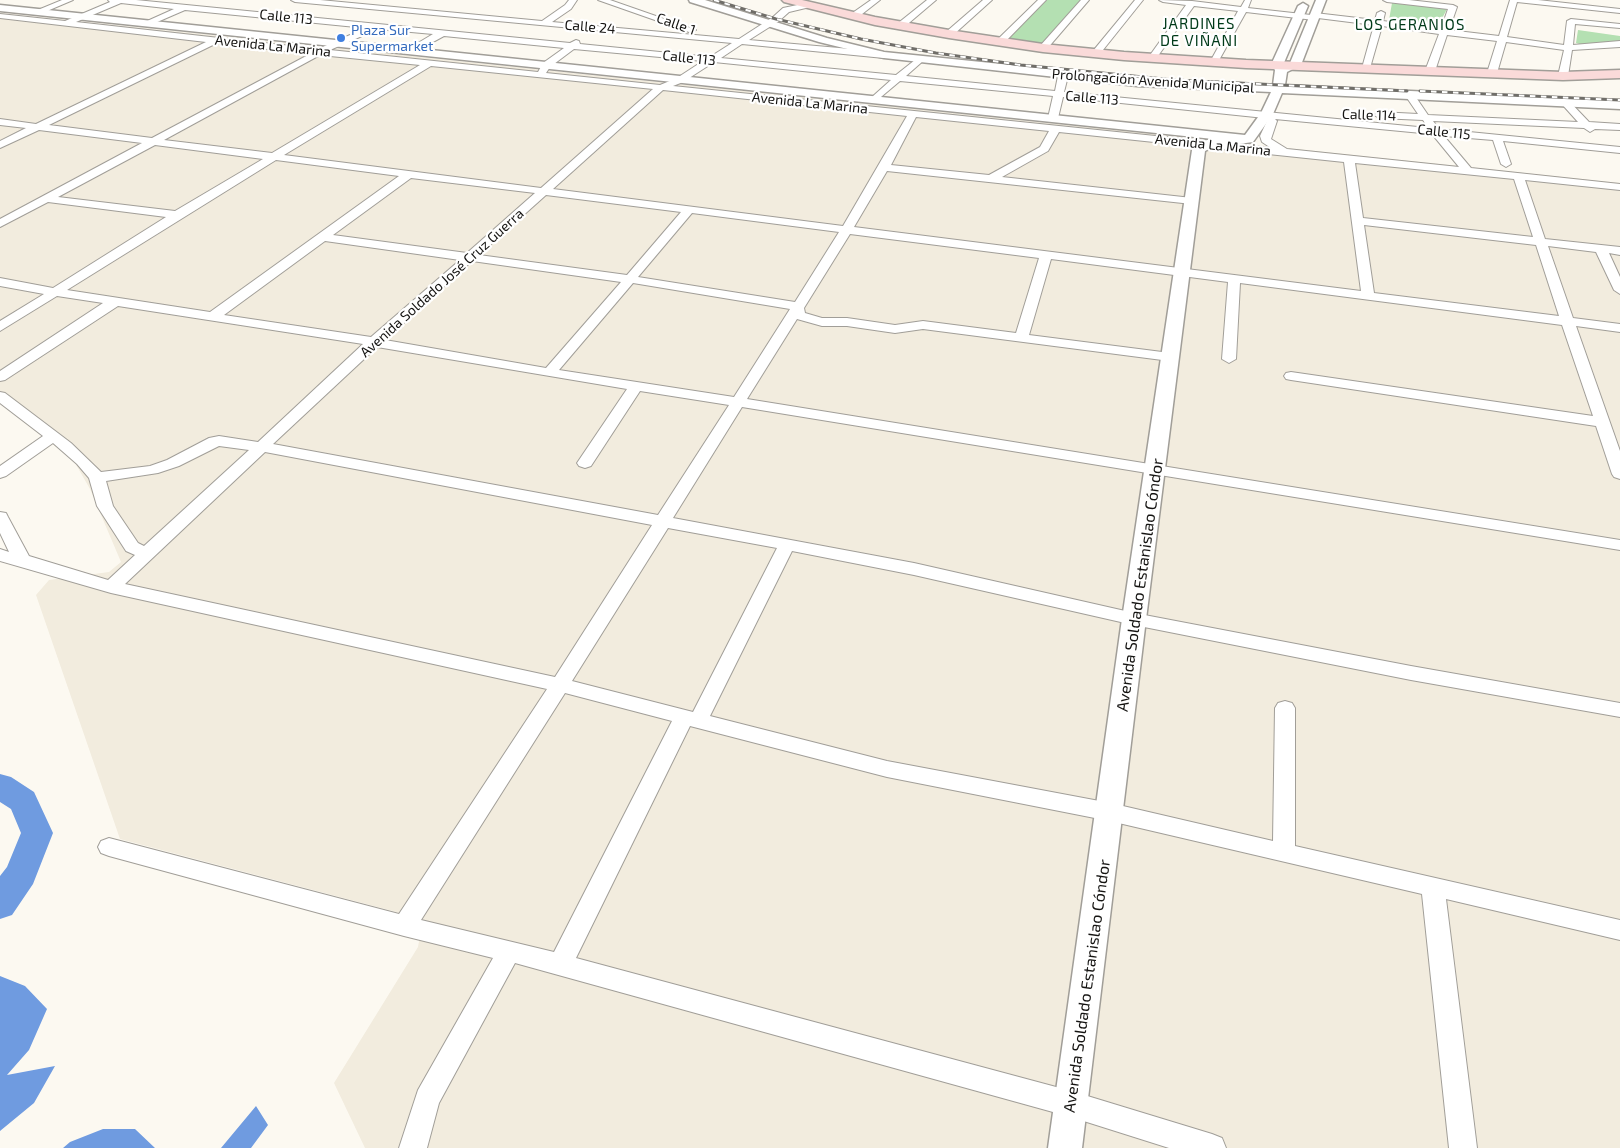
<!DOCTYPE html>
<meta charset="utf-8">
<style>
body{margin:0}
canvas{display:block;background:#fcf9f1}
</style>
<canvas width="1620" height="1148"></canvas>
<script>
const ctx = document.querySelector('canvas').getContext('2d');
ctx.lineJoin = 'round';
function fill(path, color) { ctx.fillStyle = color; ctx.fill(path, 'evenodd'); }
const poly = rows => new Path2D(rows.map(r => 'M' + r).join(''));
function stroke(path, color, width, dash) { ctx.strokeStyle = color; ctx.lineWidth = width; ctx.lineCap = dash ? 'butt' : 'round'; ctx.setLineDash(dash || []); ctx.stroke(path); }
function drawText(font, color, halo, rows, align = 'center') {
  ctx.font = font + ' "Exo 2",sans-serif'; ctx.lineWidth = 4.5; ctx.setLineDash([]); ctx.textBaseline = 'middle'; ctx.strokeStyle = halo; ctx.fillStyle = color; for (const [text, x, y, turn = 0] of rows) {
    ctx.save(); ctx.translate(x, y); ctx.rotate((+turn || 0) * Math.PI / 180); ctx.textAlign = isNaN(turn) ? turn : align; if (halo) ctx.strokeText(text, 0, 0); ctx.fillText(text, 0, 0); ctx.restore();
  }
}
fill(poly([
 [0,13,1620,183,1620,1148,365,1148,334,1083,418,947,423,919,120,839,36,595,49,580,109,572,121,562,90,489,74,461,0,403]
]), '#f2ecde');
fill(poly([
 [1047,0,1082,0,1042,45,1007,40],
 [1392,3,1447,9,1438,26,1389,20],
 [1578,30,1620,36,1620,41,1583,45,1576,43]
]), '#b4e0b2');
fill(poly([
 [0,976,25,986,47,1009,29,1050,7,1075,55,1066,34,1103,0,1131],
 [256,1106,268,1125,251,1148,221,1148],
 [103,1129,135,1129,155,1148,63,1148,70,1142]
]), '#6f9be0');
fill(poly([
 [0,774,11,777,34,792,53,833,33,884,12,915,0,919,0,876,7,867,21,833,11,809,0,802,0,774]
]), '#6f9be0');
const minor = poly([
 [62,0,73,0,40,14,33,12,62,0],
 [108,0,136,0,570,43,576,40,579,41,580,44,710,57,732,43,295,2,291,0,320,0,542,21,565,5,569,0,577,0,571,9,552,22,739,39,773,17,783,8,807,3,811,5,810,7,789,12,779,21,749,40,884,52,888,55,884,58,742,44,721,58,896,75,920,56,923,57,923,61,906,76,1055,91,1058,76,1063,73,1068,76,1064,92,1428,128,1423,120,1379,118,1374,115,1379,112,1418,114,1405,95,1410,92,1413,93,1428,115,1578,122,1560,102,1565,99,1568,100,1589,122,1620,124,1620,130,1595,129,1590,132,1584,128,1433,121,1439,129,1620,147,1620,153,1503,141,1511,164,1506,167,1501,164,1493,140,1444,136,1471,168,1620,184,1620,190,1525,180,1545,239,1620,247,1620,255,1609,253,1620,277,1620,294,1614,290,1596,252,1548,246,1573,318,1620,324,1620,332,1576,326,1620,451,1620,479,1614,477,1612,474,1596,426,1291,380,1286,379,1284,376,1286,373,1291,372,1593,416,1562,325,1240,283,1236,359,1229,363,1222,359,1228,282,1051,259,1029,335,1170,353,1175,354,1177,357,1175,360,1170,361,923,329,895,333,847,326,822,326,797,319,747,399,1620,540,1620,550,742,407,673,518,914,563,1134,613,1411,666,1620,703,1620,717,1411,680,1134,625,914,575,792,551,710,716,887,761,1110,803,1273,841,1275,708,1278,703,1285,701,1292,703,1295,708,1295,846,1620,920,1620,940,1446,899,1477,1148,1449,1148,1422,894,1110,821,887,777,690,726,576,958,1071,1091,1212,1134,1222,1138,1226,1148,1169,1148,1071,1117,515,963,439,1103,427,1148,399,1148,418,1090,493,958,404,936,109,856,101,853,98,847,101,841,109,838,399,914,547,689,111,593,0,561,0,549,9,552,0,533,0,512,6,513,8,517,29,556,108,580,135,555,126,551,97,506,89,478,77,464,53,443,6,476,0,478,0,466,43,436,0,403,0,392,5,393,71,443,101,472,150,466,167,460,209,438,219,436,258,442,363,344,118,306,5,380,0,381,0,371,103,303,57,296,0,331,0,321,44,294,0,286,0,278,53,288,166,217,48,202,0,227,0,219,142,143,39,130,0,148,0,141,26,128,0,125,0,119,36,124,206,42,0,18,0,14,65,21,110,2,108,0],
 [121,3,174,9,145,22,145,26,148,26,185,10,366,28,318,49,76,22,121,3],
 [378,29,433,34,408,49,407,51,411,54,444,36,564,48,543,63,538,72,330,50,378,29],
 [217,43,310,54,152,138,49,125,217,43],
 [574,49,703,61,677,78,660,85,546,73,550,67,574,49],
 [320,55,420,65,272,153,164,140,320,55],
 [714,62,891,80,872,97,872,101,875,102,900,81,1053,96,1048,118,1053,121,1058,118,1063,97,1265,118,1267,121,1260,136,1262,142,1271,148,673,86,683,82,714,62],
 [431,66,653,89,541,188,284,155,431,66],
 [663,90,907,116,843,226,553,189,663,90],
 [916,117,1049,131,1040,147,989,175,891,165,916,117],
 [1275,119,1432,134,1459,167,1287,149,1271,139,1277,121,1275,119],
 [1059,132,1344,162,1361,291,854,227,887,171,1192,204,1198,201,1192,198,1002,177,1048,151,1059,132],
 [155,145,263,159,175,211,58,197,155,145],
 [276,160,399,176,210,312,67,290,276,160],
 [1355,163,1514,179,1533,237,1363,218,1355,163],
 [411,178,535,193,467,253,333,235,411,178],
 [546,195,681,212,627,275,479,255,546,195],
 [692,213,839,232,795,302,638,277,692,213],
 [1364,225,1536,245,1559,316,1374,293,1364,225],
 [850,234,1039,258,1016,333,923,321,895,325,847,318,822,318,805,313,804,308,850,234],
 [325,241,460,260,371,337,224,315,325,241],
 [472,261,621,282,546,368,385,340,472,261],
 [633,283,790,309,734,397,559,370,633,283],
 [377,347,627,389,577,463,579,466,585,468,591,466,640,391,729,405,658,515,273,444,377,347],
 [219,446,249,450,144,546,138,543,113,506,106,481,158,473,179,466,219,446],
 [265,452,652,525,555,677,125,584,265,452],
 [668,528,777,548,693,712,572,681,668,528],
 [565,693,672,721,554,952,421,920,565,693],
 [598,0,610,0,696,30,689,32,598,0],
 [871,0,880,0,857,18,851,18,851,14,871,0],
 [927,0,936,0,903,28,897,28,897,24,927,0],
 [983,0,992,0,952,36,946,36,946,32,983,0],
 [1038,0,1046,0,1003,44,997,44,997,40,1038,0],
 [1081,0,1089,0,1046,50,1040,50,1040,46,1081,0],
 [1135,0,1143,0,1099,55,1093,55,1093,51,1135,0],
 [1159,0,1192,1,1241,7,1245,0,1251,0,1248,8,1311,15,1315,13,1375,20,1377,13,1381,11,1385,13,1383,21,1441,29,1448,9,1387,2,1383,0,1409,0,1453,5,1457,7,1449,30,1499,36,1510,0,1538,0,1620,9,1620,13,1517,2,1507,37,1564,45,1567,21,1571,19,1620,24,1620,28,1575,24,1573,45,1620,41,1620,47,1572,50,1568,76,1563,79,1558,76,1564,50,1506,42,1497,73,1492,76,1487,73,1497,41,1447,35,1435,71,1430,74,1425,71,1439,34,1382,26,1370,68,1366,71,1362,68,1374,25,1318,18,1314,20,1246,12,1218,62,1214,65,1210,62,1238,11,1194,6,1155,60,1152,61,1148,58,1186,5,1163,2,1159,0]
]);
const tertiary = poly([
 [689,0,705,0,827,38,884,52,1137,78,1273,85,1275,70,1271,65,1298,6,1303,3,1308,6,1283,65,1290,63,1316,0,1326,0,1301,65,1287,72,1285,85,1620,101,1620,109,1282,93,1273,114,1253,142,1211,148,1205,151,1146,619,1082,1148,1048,1148,1122,619,1192,150,1202,141,1213,139,0,11,0,5,1245,135,1261,113,1271,92,1137,86,884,58,819,42,690,2,689,0]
]);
const secondary = poly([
 [782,0,802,0,875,17,949,30,1043,44,1124,52,1246,60,1563,72,1620,70,1620,78,1563,80,1246,68,1124,60,1043,52,949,38,875,25,784,2,782,0]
]);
stroke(minor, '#a19e98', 2);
stroke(tertiary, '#a19e98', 3);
stroke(secondary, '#a19e98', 3);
fill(minor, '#fff');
fill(tertiary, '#fff');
fill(secondary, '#fadad9');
const rail = poly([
 [714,0,776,19,861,39,936,53,1021,65,1174,80,1407,91],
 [1420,91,1620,100]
]);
stroke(rail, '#706e69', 3);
stroke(rail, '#fff', 2, [5.5]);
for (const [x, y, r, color] of [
 [341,38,5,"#3f7fe0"]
]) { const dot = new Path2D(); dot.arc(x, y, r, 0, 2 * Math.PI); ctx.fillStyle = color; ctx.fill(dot); stroke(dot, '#fff', 2); }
drawText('14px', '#151412', '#fff', [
 ["Calle 113",286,17,6],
 ["Calle 1",676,24,19],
 ["Calle 24",590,27,5],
 ["Avenida La Marina",273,46,6],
 ["Calle 113",689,58,6],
 ["Prolongación Avenida Municipal",1153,81,4],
 ["Calle 113",1092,98,5],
 ["Avenida La Marina",810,103,6],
 ["Calle 114",1369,115,2],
 ["Calle 115",1444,132,6],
 ["Avenida La Marina",1213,145,6],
 ["Avenida Soldado José Cruz Guerra",442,283,-42]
]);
drawText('14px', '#366cbe', '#fff', [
 ["Plaza Sur",351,30],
 ["Supermarket",351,46]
], 'left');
ctx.letterSpacing = '1px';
drawText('15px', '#003a19', '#fff', [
 ["JARDINES",1199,24],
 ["DE VIÑANI",1199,41],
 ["LOS GERANIOS",1410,25]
]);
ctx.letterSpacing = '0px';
drawText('16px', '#151412', '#fff', [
 ["Avenida Soldado Estanislao Cóndor",1140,585,-82],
 ["Avenida Soldado Estanislao Cóndor",1087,986,-82]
]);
</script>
